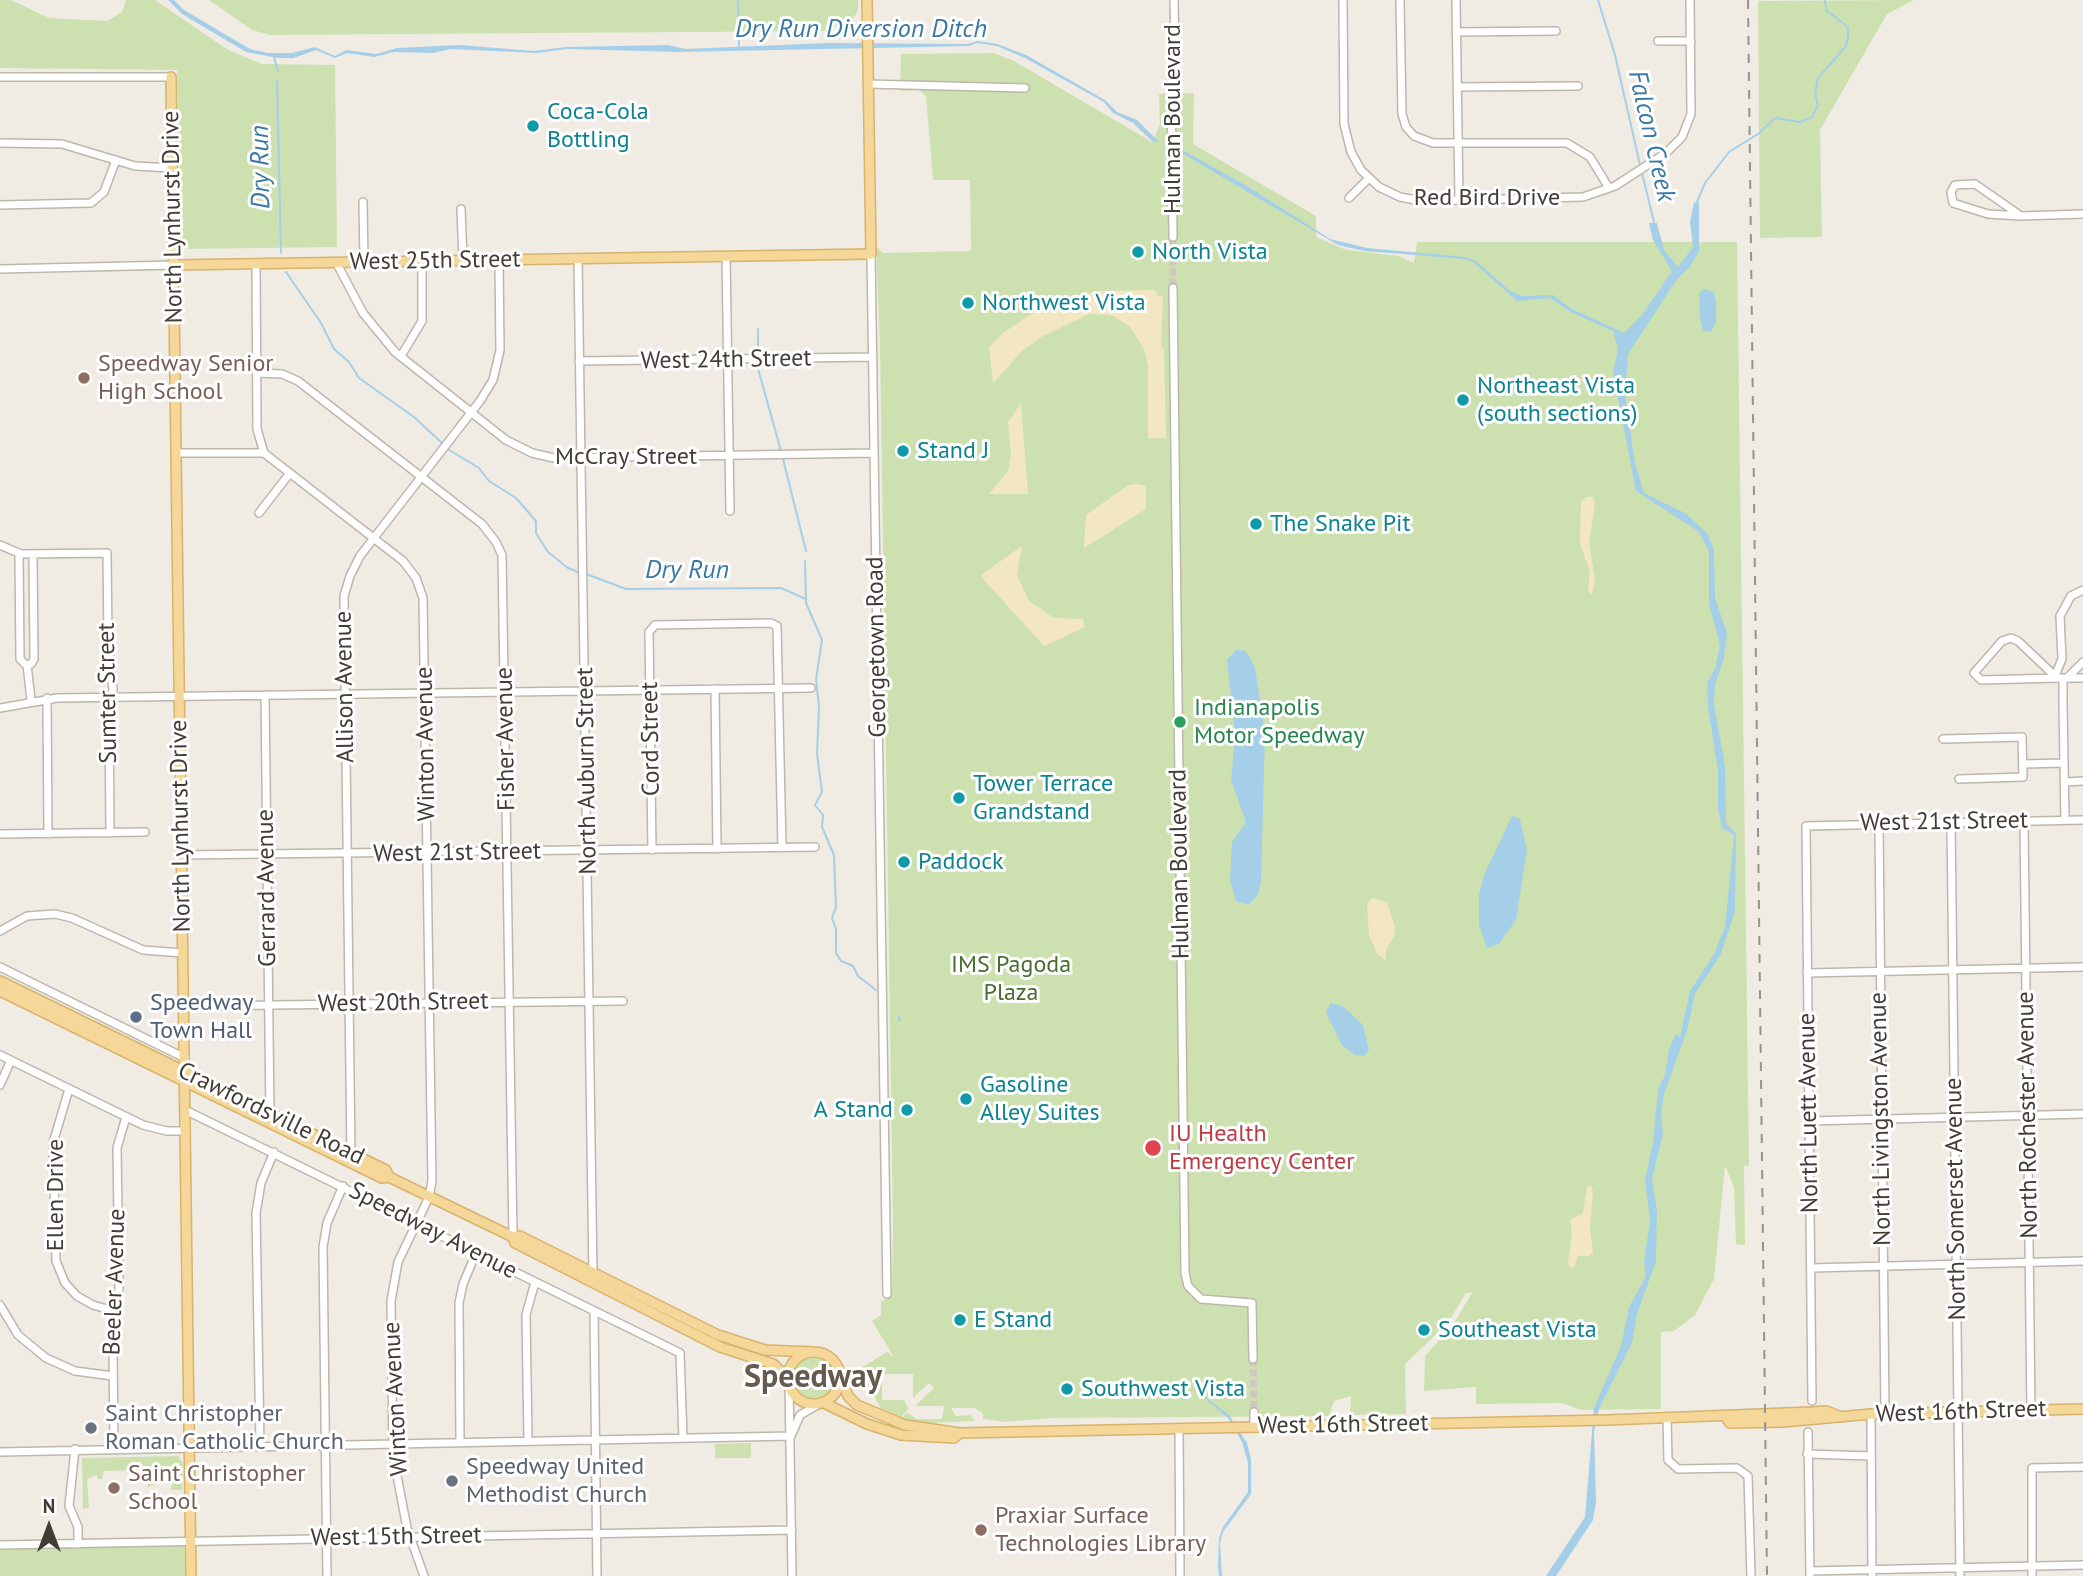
<!DOCTYPE html>
<style>
body{margin:0}
#map{position:relative;width:2083px;height:1576px;overflow:hidden;background:#f0ece4;font-family:"PT Sans",sans-serif}
canvas{display:block}
.north{position:absolute;left:14px;top:1492px;width:70px;height:70px;-webkit-text-stroke:5px #fff;paint-order:stroke;rotate:0deg;font-size:19px;font-weight:700;line-height:28px;text-align:center;color:#423c35}
.north::after{content:'';display:block;margin:auto;width:24px;height:32px;background:#423c35;clip-path:polygon(50% 0,100% 100%,50% 72%,0 100%)}
</style>
<div id="map">
<canvas width="2083" height="1576"></canvas>
<div class="north">N</div>
</div>
<script>
const ctx = document.querySelector('canvas').getContext('2d');
ctx.lineJoin = 'round';
function fill(path, color) { ctx.fillStyle = color; ctx.fill(path, 'evenodd'); }
const poly = rows => new Path2D(rows.map(r => 'M' + r).join(''));
function stroke(path, color, width, dash) { ctx.strokeStyle = color; ctx.lineWidth = width; ctx.lineCap = dash ? 'butt' : 'round'; ctx.setLineDash(dash || []); ctx.stroke(path); }
function drawText(font, color, halo, rows, align = 'center') {
  ctx.font = font + ' "PT Sans",sans-serif'; ctx.lineWidth = 6; ctx.setLineDash([]); ctx.textBaseline = 'middle'; ctx.strokeStyle = halo; ctx.fillStyle = color; for (const [text, x, y, turn = 0] of rows) {
    ctx.save(); ctx.translate(x, y); ctx.rotate((+turn || 0) * Math.PI / 180); ctx.textAlign = isNaN(turn) ? turn : align; if (halo) ctx.strokeText(text, 0, 0); ctx.fillText(text, 0, 0); ctx.restore();
  }
}
fill(poly([
 [0,0,11,0,49,18,107,21,122,12,126,0,155,0,228,50,262,64,335,65,337,247,182,249,177,70,0,68],
 [209,0,858,0,858,11,850,23,839,24,828,31,270,35,252,30],
 [1914,0,1887,14,1820,130,1822,237,1760,238,1758,1],
 [993,53,1014,61,1152,142,1160,125,1159,94,1194,93,1193,144,1316,216,1316,237,1346,250,1399,256,1414,263,1417,242,1737,242,1749,1166,1744,1166,1745,1245,1736,1244,1734,1187,1725,1166,1714,1279,1695,1315,1674,1331,1661,1332,1661,1409,1581,1410,1562,1403,1476,1404,1476,1387,1424,1391,1425,1356,1452,1326,1472,1293,1466,1293,1448,1323,1405,1364,1406,1414,1350,1415,1351,1396,1334,1401,1329,1416,1053,1418,1005,1422,983,1419,983,1414,975,1408,951,1408,956,1416,970,1415,975,1421,913,1424,901,1419,907,1412,916,1419,942,1419,944,1406,915,1406,934,1388,929,1383,913,1398,913,1374,882,1374,882,1400,904,1400,908,1409,901,1417,881,1408,858,1370,887,1352,894,1357,872,1321,881,1315,881,1302,892,1295,893,1227,880,345,876,246,883,253,971,251,970,180,933,180,926,96,919,90,900,91,901,54],
 '789 1378a25 25 0 1 1 50 0a25 25 0 1 1-50 0Z',
 [751,1443,751,1458,715,1458,715,1444],
 [179,1456,183,1465,182,1490,171,1490,174,1475,164,1475,163,1481,148,1487,147,1470,104,1471,102,1479,98,1479,97,1475,87,1479,89,1508,83,1509,82,1458],
 [184,1542,185,1576,0,1576,0,1545]
]), '#cde1b0');
fill(poly([
 [1097,291,1155,290,1158,296,1163,296,1161,348,1164,349,1166,438,1148,438,1148,365,1144,349,1130,327,1112,315,1089,314,1041,337,1021,352,993,384,989,347,1003,333,1043,306],
 [1021,403,1028,494,989,494,1008,471,1011,455,1008,422],
 [1136,484,1146,486,1146,509,1084,548,1086,515,1127,486],
 [1587,497,1593,497,1595,503,1589,543,1595,580,1592,595,1588,591,1590,571,1580,544,1581,501],
 [1022,546,1017,575,1029,601,1054,618,1083,619,1085,627,1044,646,984,580,981,575],
 [1372,898,1387,902,1395,927,1394,937,1386,950,1386,960,1378,955,1369,936,1367,904],
 [1591,1185,1593,1192,1590,1228,1593,1253,1589,1256,1578,1256,1574,1267,1571,1268,1568,1263,1572,1235,1570,1220,1583,1213,1587,1187]
]), '#f2e6c3');
fill(poly([
 [168,0,174,0,184,10,250,49,268,53,292,53,315,47,335,56,346,50,376,54,397,48,460,45,534,51,566,47,668,45,685,49,829,43,968,44,978,41,997,44,1026,55,1105,100,1117,112,1137,120,1157,140,1179,148,1252,189,1330,239,1367,248,1466,257,1476,261,1510,291,1522,296,1553,295,1570,308,1624,333,1642,315,1672,271,1653,240,1649,223,1657,223,1664,250,1678,267,1693,247,1690,222,1694,202,1699,203,1699,251,1690,267,1677,279,1628,354,1625,395,1635,463,1644,493,1685,513,1707,533,1714,549,1715,597,1727,633,1724,658,1715,685,1714,704,1725,766,1726,823,1736,834,1735,911,1721,954,1695,994,1687,1031,1664,1094,1661,1114,1663,1134,1652,1179,1657,1210,1656,1261,1637,1314,1632,1343,1599,1409,1594,1432,1596,1502,1593,1520,1556,1576,1546,1576,1585,1517,1594,1408,1621,1346,1629,1307,1646,1276,1644,1262,1650,1220,1645,1180,1653,1142,1658,1089,1665,1075,1669,1049,1676,1034,1680,1037,1690,991,1714,954,1725,927,1734,835,1722,828,1718,809,1718,771,1708,708,1707,683,1715,669,1720,645,1709,604,1709,551,1698,531,1636,491,1613,372,1618,348,1613,331,1571,312,1550,298,1517,301,1473,262,1465,259,1364,251,1338,245,1163,142,1152,141,1133,123,1113,113,1104,102,1025,58,997,46,977,43,969,46,680,52,567,49,537,53,451,49,433,53,394,52,374,57,347,53,335,58,316,50,293,58,278,58,246,52,182,14],
 [1705,289,1714,292,1716,302,1716,323,1710,332,1703,331,1700,319,1699,293],
 [1236,650,1246,651,1255,667,1265,734,1261,882,1258,895,1248,905,1236,901,1230,880,1232,842,1246,822,1231,780,1235,734,1227,660],
 [1512,816,1520,819,1527,850,1516,920,1499,944,1487,948,1479,925,1479,895,1484,875],
 [1330,1003,1343,1006,1363,1025,1369,1050,1364,1056,1355,1055,1342,1045,1326,1013],
 [1188,1384,1229,1415,1247,1443,1251,1459,1251,1494,1223,1532,1220,1543,1222,1576,1219,1576,1218,1566,1219,1538,1223,1527,1248,1492,1248,1463,1242,1442,1228,1418]
]), '#a5cfe8');
stroke(poly([
 [738,0,739,48],
 [1598,0,1615,55,1640,165],
 [274,57,278,71],
 [277,80,281,253],
 [1642,173,1654,222],
 [1697,202,1705,183,1729,152,1758,134,1775,118,1800,122,1812,117,1818,105,1815,93,1818,78,1846,46,1848,36,1848,27,1826,10,1825,0],
 [286,272,321,323,334,349,349,362,359,378,414,417,443,444],
 [758,355,758,329],
 [757,365,781,451],
 [446,448,479,468,489,481,516,498,536,521,536,533,548,552,568,568,580,573],
 [783,459,806,551],
 [805,561,806,603,822,640,816,679,819,707,817,754,822,792,815,805,823,815,822,827,834,855,836,907,832,918,836,929,836,953,841,961,853,966,858,976,876,990],
 [586,574,626,589,781,588,806,599],
 [899,1017,899,1021]
]), '#a5cfe8', 2);
stroke(poly([
 [1173,237,1173,288],
 [1253,1359,1254,1412]
]), '#cdc9c1', 7, [7, 3.5]);
const minor = poly([
 [1343,0,1344,124,1351,152,1361,170,1379,187,1400,197,1421,201,1583,197,1615,186,1666,153,1682,137,1691,114,1690,0],
 [1400,0,1402,114,1406,127,1414,136,1433,143,1567,143,1590,157,1609,188],
 [1456,0,1459,200],
 [1456,32,1556,31],
 [1658,41,1691,41],
 [0,77,171,77],
 [868,84,1025,88],
 [1457,87,1578,86],
 [0,143,62,144,135,166,172,168],
 [1349,198,1369,178],
 [363,202,364,262],
 [0,205,91,203,104,192,116,160],
 [461,209,463,260],
 [2021,216,1975,184,1955,185,1951,192,1953,203,1988,214,2021,216,2083,214],
 [1173,237,1171,83,1175,57,1174,0],
 [871,254,887,1294],
 [726,256,730,511],
 [578,259,593,1275],
 [336,262,363,313,395,352,506,440,532,453,554,458,874,453],
 [256,263,257,429,264,453],
 [0,269,174,265],
 [1173,288,1185,1273,1188,1286,1201,1299,1252,1303,1253,1359],
 [401,356,422,321,422,261],
 [579,361,873,357],
 [257,373,282,374,298,381,482,524,496,542,502,555,513,1237],
 [176,453,264,453,403,561,416,578,423,598,432,1181,429,1197,398,1262,391,1301,393,1455,407,1528,424,1576],
 [259,513,290,473],
 [0,545,21,554,107,553,108,640,113,690,109,705,110,833],
 [19,553,20,659,26,665,31,664,34,659,33,554],
 [27,665,31,700],
 [2055,676,2062,659,2060,616,2071,596,2083,590],
 [2057,678,2018,641,2011,638,2002,641,1974,673,1981,680,2057,678,2083,678],
 [2063,678,2063,702],
 [2067,678,2083,662],
 [715,689,717,849],
 [265,695,270,1115],
 [47,698,48,834],
 [2063,704,2065,820],
 [0,708,57,698,811,688],
 [1943,739,2022,737,2023,777,1959,779],
 [2023,764,2064,763],
 [2065,782,2083,781],
 [2024,821,2031,1410],
 [1951,822,1960,1576],
 [1879,824,1885,1414],
 [0,834,145,832],
 [652,850,649,632,655,625,771,623,777,626,782,847],
 [182,855,815,847],
 [0,931,27,916,55,914,72,918,143,950,183,953],
 [0,967,185,1058],
 [1807,973,2083,967],
 [184,1006,623,1001],
 [0,1055,143,1125,167,1131,186,1131],
 [0,1085,11,1060],
 [69,1089,53,1143,56,1261,65,1283,77,1296,93,1305,117,1312],
 [185,1110,680,1353,683,1438],
 [1809,1121,2083,1114],
 [351,1155,344,596,350,576,360,556,480,401,493,380,500,350,499,260],
 [1811,1268,2083,1261],
 [0,1305,18,1335,46,1358,75,1371,113,1376],
 [594,1311,597,1576],
 [789,1383,792,1576],
 [1812,1401,1806,826,2083,820],
 [1254,1412,1254,1427],
 [1871,1414,1872,1576],
 [1667,1418,1668,1460,1678,1469,1737,1468,1748,1476,1751,1576],
 [1179,1428,1180,1576],
 [1808,1432,1810,1575],
 [791,1436,800,1415,821,1403],
 [528,1441,526,1315,535,1282],
 [460,1442,459,1303,463,1284,476,1253],
 [260,1445,256,1213,261,1183,274,1152],
 [114,1448,113,1348,119,1288,117,1148,126,1117],
 [75,1449,69,1506,78,1527,78,1544],
 [0,1452,791,1436],
 [1807,1454,1871,1456],
 [0,1545,792,1530],
 [1810,1571,2083,1565],
 [327,1576,323,1247,327,1223,343,1186],
 [2032,1576,2032,1468,2083,1467]
]);
const major = poly([
 [171,77,191,1576],
 [174,265,871,254,867,0],
 [0,981,386,1170,389,1177,513,1237,520,1236,718,1335,765,1350,814,1352],
 [0,991,382,1178,389,1177],
 [513,1237,515,1243,720,1347,773,1364,789,1379],
 '788 1378a26 26 0 1 1 52 0a26 26 0 1 1-52 0Z',
 [839,1370,848,1396,857,1405,905,1425,960,1433,1607,1420,1812,1412,1826,1411,1839,1416],
 [822,1402,867,1424,901,1435,954,1438,960,1433],
 [1726,1417,1730,1423,1783,1422,1871,1414,2083,1409]
]);
stroke(minor, '#beb6ab', 10);
stroke(major, '#d7b36b', 12);
stroke(minor, '#fff', 7);
stroke(major, '#f4d799', 9);
stroke(poly([
 [1748,0,1767,1576]
]), '#939393', 2, [9, 9]);
for (const [x, y, r, color] of [
 [533,126,7,"#0f9aa8"],
 [1138,252,7,"#0f9aa8"],
 [968,303,7,"#0f9aa8"],
 [84,378,7,"#8d6e63"],
 [1463,400,7,"#0f9aa8"],
 [903,451,7,"#0f9aa8"],
 [1256,524,7,"#0f9aa8"],
 [1180,722,7,"#2e9e5b"],
 [959,798,7,"#0f9aa8"],
 [904,862,7,"#0f9aa8"],
 [136,1017,7,"#5c6f8a"],
 [966,1099,7,"#0f9aa8"],
 [907,1110,7,"#0f9aa8"],
 [1153,1148,9,"#e0444e"],
 [960,1320,7,"#0f9aa8"],
 [1424,1330,7,"#0f9aa8"],
 [1067,1389,7,"#0f9aa8"],
 [91,1428,7,"#6b7280"],
 [452,1481,7,"#6b7280"],
 [114,1488,7,"#8d6e63"],
 [981,1530,7,"#8d6e63"]
]) { const dot = new Path2D(); dot.arc(x, y, r, 0, 2 * Math.PI); ctx.fillStyle = color; ctx.fill(dot); stroke(dot, '#fff', 2.5); }
drawText('24px', '#0d838f', '#fff', [
 ["Coca-Cola",547,112],
 ["Bottling",547,140],
 ["North Vista",1152,252],
 ["Northwest Vista",982,303],
 ["Northeast Vista",1477,386],
 ["(south sections)",1477,414],
 ["Stand J",917,451],
 ["The Snake Pit",1270,524],
 ["Tower Terrace",973,784],
 ["Grandstand",973,812],
 ["Paddock",918,862],
 ["Gasoline",980,1085],
 ["Alley Suites",980,1113],
 ["A Stand",893,1110,"right"],
 ["E Stand",974,1320],
 ["Southeast Vista",1438,1330],
 ["Southwest Vista",1081,1389]
], 'left');
drawText('24px', '#423c35', '#fff', [
 ["Hulman Boulevard",1173,119,-90],
 ["Red Bird Drive",1487,198],
 ["North Lynhurst Drive",173,217,-91],
 ["West 25th Street",435,261,-1],
 ["West 24th Street",726,360,-1],
 ["McCray Street",626,457],
 ["Georgetown Road",877,647,-91],
 ["Allison Avenue",345,687,-91],
 ["Sumter Street",108,693,-91],
 ["Fisher Avenue",506,739,-91],
 ["Cord Street",651,739,-91],
 ["Winton Avenue",426,744,-91],
 ["North Auburn Street",587,771,-91],
 ["West 21st Street",1944,822,-1],
 ["North Lynhurst Drive",181,826,-91],
 ["West 21st Street",457,853,-1],
 ["Hulman Boulevard",1180,864,-91],
 ["Gerrard Avenue",267,888,-91],
 ["West 20th Street",403,1003,-1],
 ["North Luett Avenue",1809,1113,-91],
 ["Crawfordsville Road",271,1114,26],
 ["North Rochester Avenue",2028,1115,-91],
 ["North Livingston Avenue",1881,1119,-91],
 ["Ellen Drive",56,1195,-90],
 ["North Somerset Avenue",1956,1199,-91],
 ["Speedway Avenue",433,1231,27],
 ["Beeler Avenue",115,1282,-88],
 ["Winton Avenue",396,1399,-93],
 ["West 16th Street",1961,1412,-2],
 ["West 16th Street",1343,1425,-1],
 ["West 15th Street",396,1537,-1]
]);
drawText('24px', '#785e54', '#fff', [
 ["Speedway Senior",98,364],
 ["High School",98,392],
 ["Saint Christopher",128,1474],
 ["School",128,1502],
 ["Praxiar Surface",995,1516],
 ["Technologies Library",995,1544]
], 'left');
drawText('24px', '#27864d', '#fff', [
 ["Indianapolis",1194,708],
 ["Motor Speedway",1194,736]
], 'left');
drawText('24px', '#486d2e', '#fff', [
 ["IMS Pagoda",1011,965],
 ["Plaza",1011,993]
]);
drawText('24px', '#4e5e75', '#fff', [
 ["Speedway",150,1003],
 ["Town Hall",150,1031]
], 'left');
drawText('24px', '#be3a42', '#fff', [
 ["IU Health",1169,1134],
 ["Emergency Center",1169,1162]
], 'left');
drawText('24px', '#5b616d', '#fff', [
 ["Saint Christopher",105,1414],
 ["Roman Catholic Church",105,1442],
 ["Speedway United",466,1467],
 ["Methodist Church",466,1495]
], 'left');
drawText('italic 26px', '#3979a3', '#fff', [
 ["Dry Run Diversion Ditch",861,30],
 ["Falcon Creek",1651,136,77],
 ["Dry Run",261,167,-91],
 ["Dry Run",687,571]
]);
drawText('bold 32px', '#645a4d', '#fff', [
 ["Speedway",813,1378]
]);
</script>
